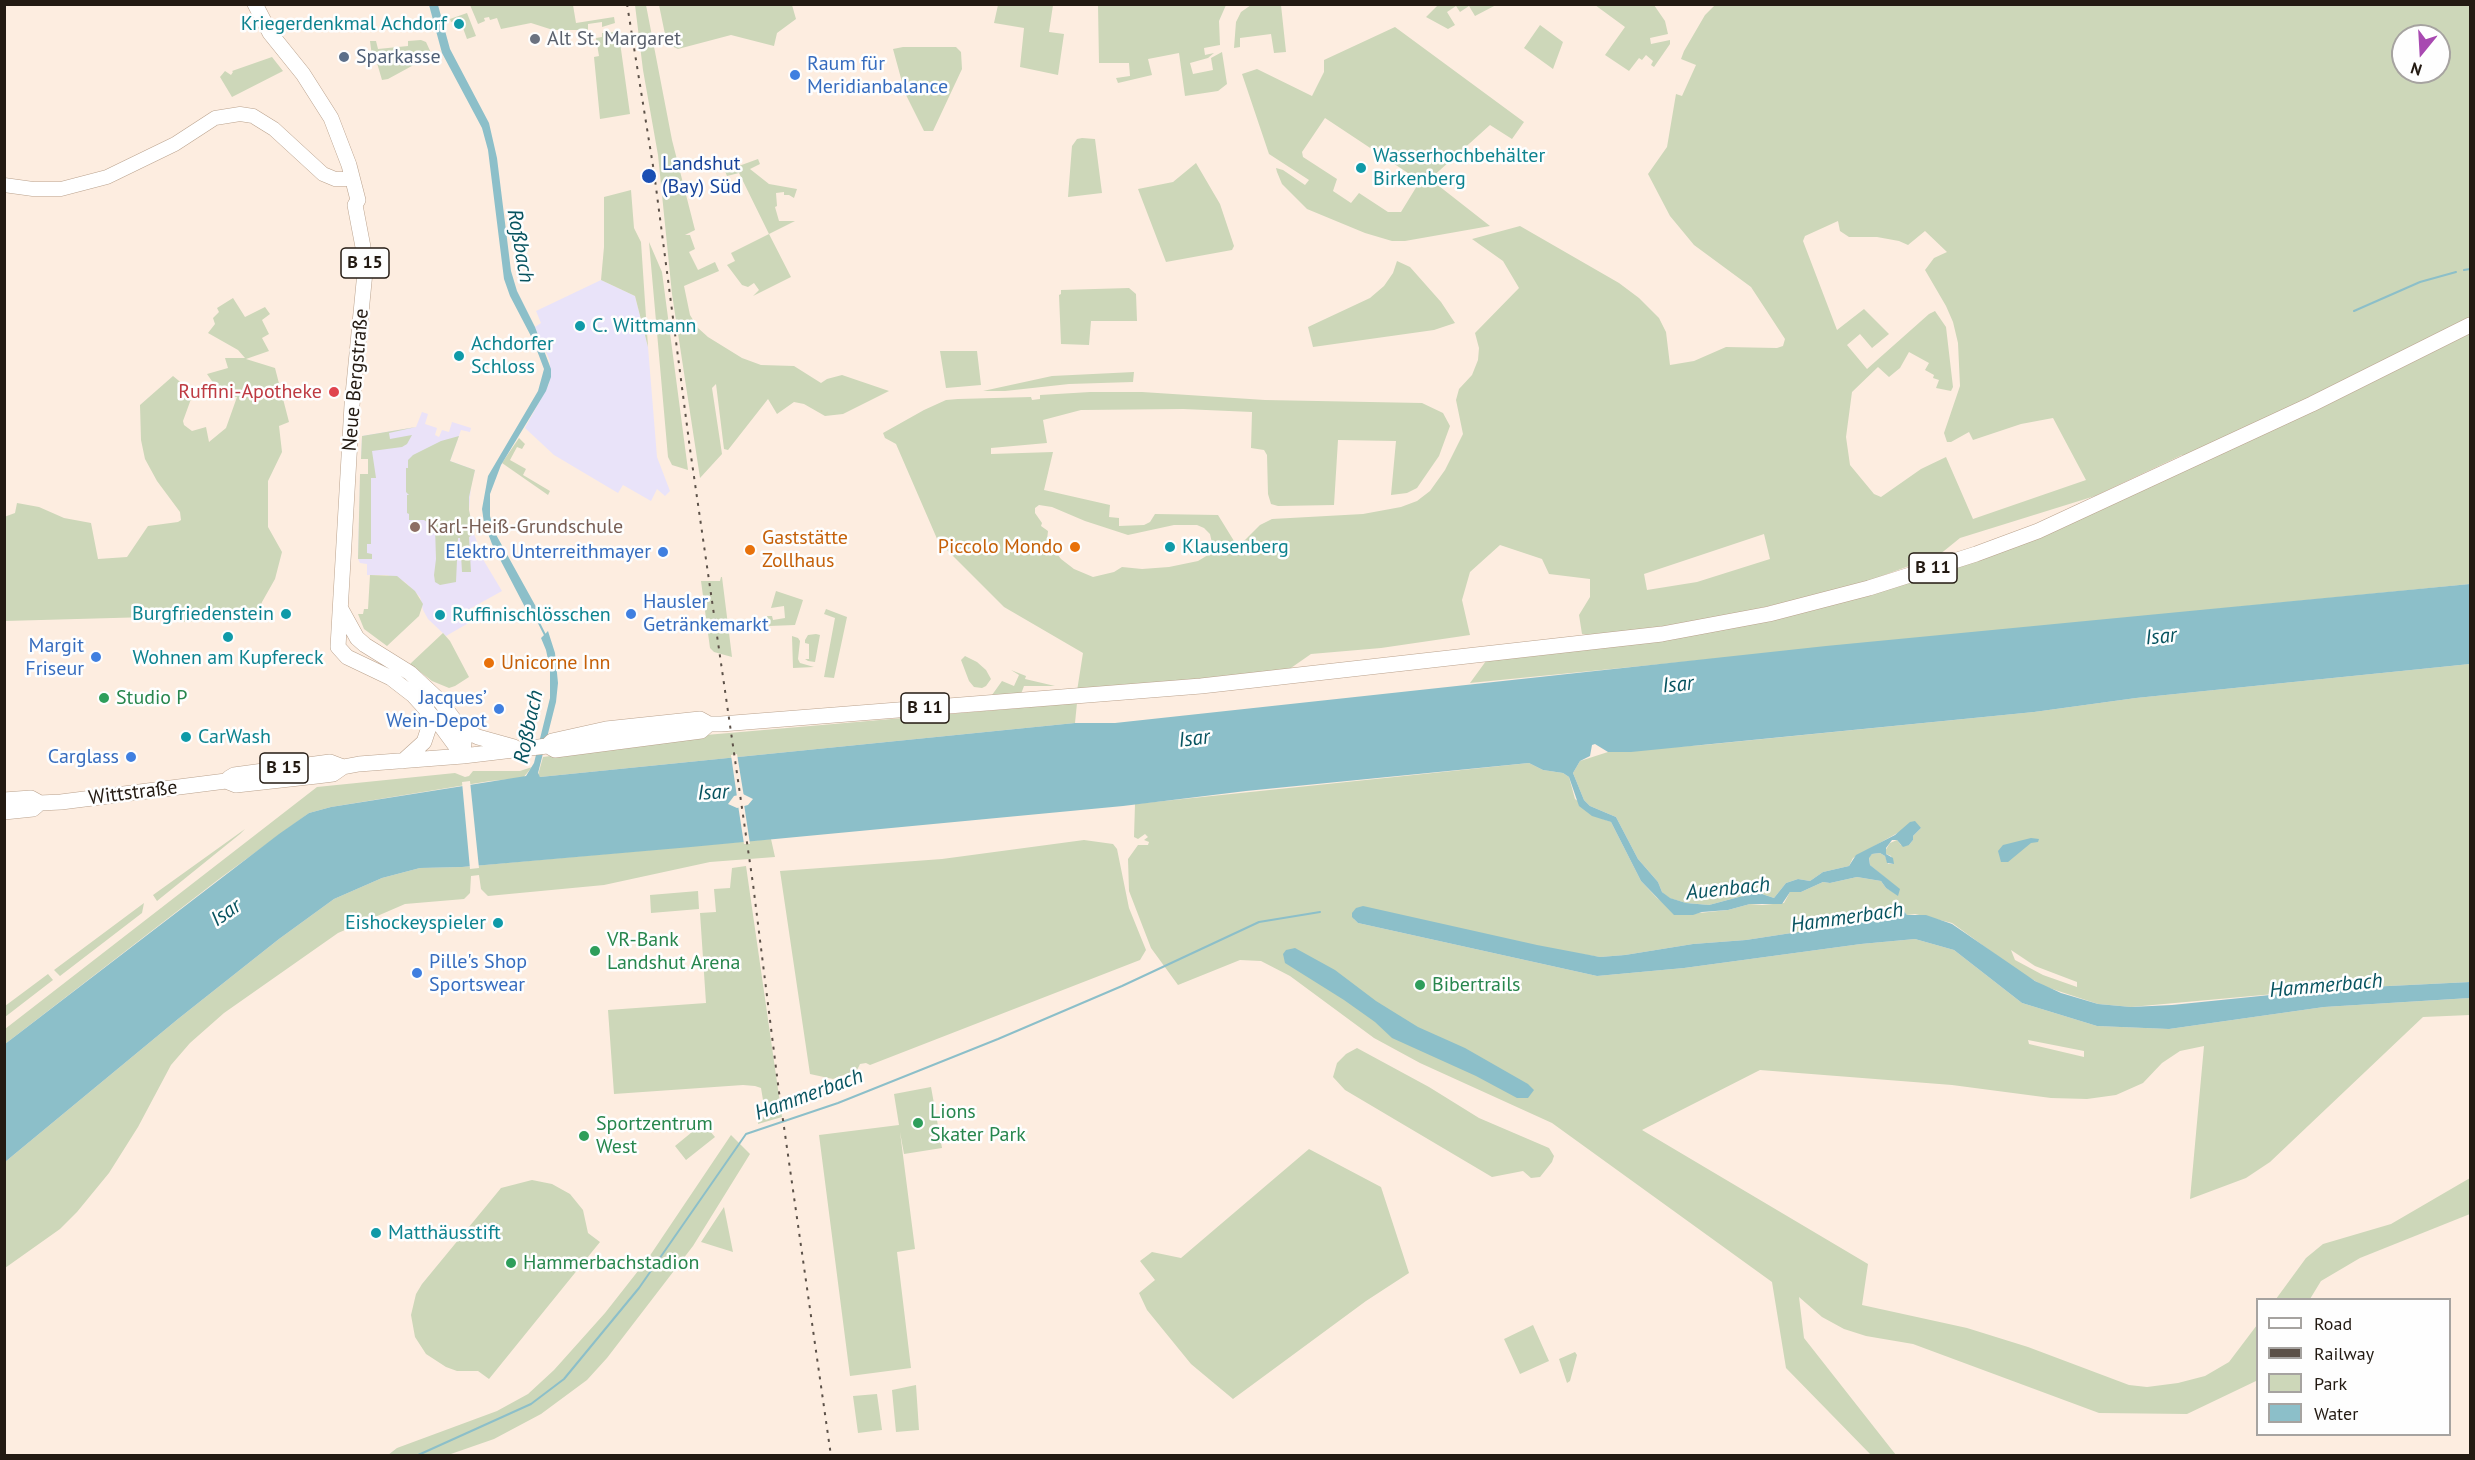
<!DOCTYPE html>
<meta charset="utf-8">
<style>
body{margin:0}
#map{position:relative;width:2475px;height:1460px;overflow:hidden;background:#fdede0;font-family:"PT Sans",sans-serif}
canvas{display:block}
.frame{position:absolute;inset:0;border:6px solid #231a12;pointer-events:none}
.legend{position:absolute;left:2256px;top:1298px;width:195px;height:138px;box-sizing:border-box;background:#fefefe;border:2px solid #a6a3a0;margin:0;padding:8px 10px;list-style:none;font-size:18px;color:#231a12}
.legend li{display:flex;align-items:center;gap:12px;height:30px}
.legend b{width:30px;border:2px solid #a6a3a0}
.north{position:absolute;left:2391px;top:24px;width:60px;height:60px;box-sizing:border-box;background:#fefefe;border:2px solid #a6a3a0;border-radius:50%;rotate:198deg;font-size:16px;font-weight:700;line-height:24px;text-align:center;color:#231a12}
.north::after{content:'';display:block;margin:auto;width:21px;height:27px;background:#a849b1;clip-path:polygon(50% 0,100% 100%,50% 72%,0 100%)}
</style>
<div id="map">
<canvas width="2475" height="1460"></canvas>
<div class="frame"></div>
<ul class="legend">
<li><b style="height:8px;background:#fff"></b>Road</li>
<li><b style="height:8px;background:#5c5148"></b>Railway</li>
<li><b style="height:16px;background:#cdd7b9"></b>Park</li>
<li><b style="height:16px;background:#8cbfc9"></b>Water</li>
</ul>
<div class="north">N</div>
</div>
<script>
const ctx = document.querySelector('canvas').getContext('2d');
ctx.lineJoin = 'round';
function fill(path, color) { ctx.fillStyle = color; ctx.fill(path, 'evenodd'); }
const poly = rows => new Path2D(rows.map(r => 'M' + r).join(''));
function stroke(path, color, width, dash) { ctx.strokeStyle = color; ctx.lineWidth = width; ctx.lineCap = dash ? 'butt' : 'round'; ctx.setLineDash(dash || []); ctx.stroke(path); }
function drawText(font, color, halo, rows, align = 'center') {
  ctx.font = font + ' "PT Sans",sans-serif'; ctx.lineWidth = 5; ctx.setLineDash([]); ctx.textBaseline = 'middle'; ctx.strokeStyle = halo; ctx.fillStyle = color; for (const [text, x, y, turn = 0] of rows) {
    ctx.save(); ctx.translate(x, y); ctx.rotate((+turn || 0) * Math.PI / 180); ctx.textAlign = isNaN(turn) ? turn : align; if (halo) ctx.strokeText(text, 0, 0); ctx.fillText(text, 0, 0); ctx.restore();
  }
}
fill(poly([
 [601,280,635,296,648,347,657,457,670,491,665,496,657,489,651,501,623,485,618,493,554,455,525,428,549,384,550,361,535,327,541,323,536,311]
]), '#e9e3f9');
fill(poly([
 [422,412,428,414,425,424,437,428,435,435,439,437,442,430,449,432,452,422,471,428,470,432,461,430,450,461,475,470,471,486,469,510,474,534,484,561,502,591,466,611,472,621,446,636,428,619,423,610,420,597,405,582,387,575,367,575,367,564,360,563,358,559,360,474,368,474,368,459,361,459,362,436,416,427]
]), '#eae2f8');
fill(poly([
 [470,5,573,5,576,23,614,17,615,23,602,27,602,22,588,24,588,30,553,30,531,23,501,29,497,18,490,20,489,17,484,18,485,21,478,24],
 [635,5,646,5,672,140,695,230,685,235,690,235,695,249,689,252,698,270,715,262,719,271,684,286,690,315,698,328,708,337,742,358,761,365,794,366,821,383,827,379,842,375,889,391,843,414,825,416,804,404,794,402,777,414,768,399,728,450,724,449,716,384,712,388,722,454,700,478,672,294,658,155,643,70],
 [659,5,792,5,796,19,777,33,774,46,731,35,678,49,667,44],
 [998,5,1053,5,1049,32,1064,34,1058,75,1020,67,1024,28,994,23],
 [1098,5,1226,5,1219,21,1220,45,1204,48,1205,55,1214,53,1208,58,1190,63,1193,74,1213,70,1211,58,1222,52,1227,84,1218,91,1185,96,1179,53,1148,59,1152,75,1118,83,1116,78,1130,76,1129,63,1099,63],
 [1251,5,1281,5,1286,52,1274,53,1271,34,1240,38,1240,47,1234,48,1236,22,1241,12],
 [1438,5,1438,4,1496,5,1475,16,1469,6,1460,12,1456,6,1447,12,1455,25,1448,29,1426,17],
 [1595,5,1654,5,1665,21,1668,34,1650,38,1651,44,1670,40,1670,44,1654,67,1651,65,1653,61,1646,55,1642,60,1639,58,1629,71,1605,55,1625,27],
 [1715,5,2470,5,2470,318,2192,455,2182,455,2095,496,1960,538,1939,555,1868,581,1805,598,1698,622,1594,636,1582,634,1579,615,1590,597,1590,579,1549,574,1542,559,1500,545,1470,572,1462,600,1470,635,1381,648,1311,654,1288,670,1077,691,1083,653,1004,607,938,541,896,444,885,438,883,433,924,410,946,400,958,399,1031,397,1032,400,1040,399,1040,395,1090,392,1142,392,1265,400,1422,403,1443,413,1450,426,1439,456,1417,488,1407,493,1391,495,1396,441,1338,440,1334,505,1278,506,1271,504,1268,494,1267,455,1264,450,1251,448,1252,412,1183,409,1081,410,1043,420,1047,443,991,448,991,454,1053,452,1044,490,1110,505,1109,517,1119,518,1119,526,1144,525,1150,522,1155,514,1218,515,1234,541,1240,545,1260,525,1272,519,1363,514,1401,507,1417,501,1430,491,1445,470,1463,434,1456,400,1459,389,1472,375,1478,360,1479,348,1475,333,1519,288,1503,261,1472,239,1520,226,1619,283,1639,298,1659,318,1666,332,1670,365,1694,361,1726,347,1777,348,1783,346,1785,339,1751,287,1694,245,1670,216,1648,174,1667,147,1676,94,1682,96,1696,65,1681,59,1684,51,1705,15],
 [2403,36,2439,36,2439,72,2403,72],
 [1838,221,1840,231,1849,237,1877,237,1899,241,1908,245,1925,231,1947,252,1934,258,1925,270,1946,306,1953,322,1958,343,1960,386,1944,433,1947,442,1951,442,1969,432,1973,440,2021,424,2053,418,2086,480,1973,519,1946,457,1921,469,1881,497,1874,494,1850,465,1846,437,1852,392,1878,367,1889,377,1900,368,1909,352,1929,363,1925,370,1934,375,1933,378,1939,380,1936,388,1951,391,1953,387,1946,327,1935,311,1929,314,1867,369,1847,345,1860,334,1872,348,1889,334,1864,309,1837,330,1803,241,1805,236],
 [1039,505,1052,507,1085,521,1128,535,1174,525,1197,525,1204,528,1210,534,1212,543,1208,555,1198,561,1169,567,1142,569,1122,567,1114,572,1093,577,1074,569,1061,559,1047,540,1048,531,1041,526,1042,523,1035,513,1035,508],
 [1764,534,1770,559,1697,582,1647,590,1644,574],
 [467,13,476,36,467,39,460,20,451,22,450,19],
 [1540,25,1563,42,1553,69,1524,48],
 [1395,27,1524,122,1512,139,1490,125,1430,179,1490,226,1405,241,1392,241,1365,233,1307,209,1282,184,1277,172,1276,168,1283,170,1305,185,1309,180,1269,154,1242,74,1257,69,1312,96,1324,72,1324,60],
 [1325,118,1420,181,1401,212,1388,212,1359,193,1351,203,1333,191,1337,179,1303,157,1302,152],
 [614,32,619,35,630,114,600,119,594,57,599,56,596,38,602,37,602,33],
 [421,40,426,42,432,55,388,79,382,80,377,63,373,64,370,41,376,41,378,49,408,46,408,41],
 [903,47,956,47,961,52,962,69,933,131,924,131,905,93,893,49],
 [272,57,283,71,232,97,220,77,225,71,231,75,233,72,232,71],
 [1082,138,1095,139,1102,193,1068,197,1072,146,1077,139],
 [758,159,760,164,750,169,769,184,797,189,794,198,789,195,784,195,784,192,776,193,777,206,775,207,779,221,795,221,769,234,791,277,753,296,759,290,754,283,748,287,742,285,727,265,735,261,731,253,769,234,739,173,727,176,725,171],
 [1196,163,1220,204,1234,246,1232,250,1166,262,1138,189,1173,182],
 [631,190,634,228,641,242,648,347,635,296,601,280,604,247,604,197],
 [649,242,662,272,688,470,672,465,668,457],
 [1397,261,1410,267,1441,302,1455,323,1434,330,1313,347,1308,327,1370,298,1384,286,1393,273],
 [1129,288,1136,294,1137,321,1091,321,1089,345,1061,344,1059,295,1061,294,1061,290],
 [233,298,245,317,265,307,270,314,262,320,269,334,262,338,269,351,246,359,275,368,289,422,279,426,282,452,268,481,268,527,282,552,275,579,262,602,257,617,222,617,187,622,149,617,5,621,4,517,15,513,17,503,39,507,64,518,91,523,98,559,127,557,148,526,178,522,181,520,180,512,157,481,145,459,141,440,140,405,173,376,184,385,191,399,183,421,184,425,192,431,206,427,209,442,226,428,237,397,218,396,214,384,207,374,228,368,225,358,245,358,238,350,208,333,215,324,213,318,219,312,217,308],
 [2470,331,2470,584,1470,683,1486,661,1663,640,1769,619,2099,511,2269,431],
 [940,351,977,351,981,385,946,388],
 [1134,372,1133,382,1069,384,1005,391,983,391,1052,376],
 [416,427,389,433,390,439,412,435,407,444,402,447,372,451,376,478,371,478,371,544,367,544,367,553,372,554,372,559,358,559,360,474,368,474,368,459,361,459,362,436],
 [459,436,450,461,475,470,469,497,469,510,474,534,469,537,471,572,462,572,460,538,458,538,456,582,440,585,435,582,434,575,436,559,435,527,424,520,409,520,409,514,407,513,407,495,409,495,406,492,406,468,408,468,408,460,413,455,441,441],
 [519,438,525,444,522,449,517,447,510,460,526,469,523,475,550,491,548,495,502,463],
 [370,575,397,576,415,591,423,604,419,616,387,646,364,629,358,614,363,614,364,609,368,609],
 [721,577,722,577,732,657,714,652,710,648,701,581,720,581],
 [776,591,803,600,795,625,769,626,767,616,772,616,773,620,785,618,784,606,771,608],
 [826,609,847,617,834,678,824,677,835,618,824,614],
 [443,633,450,641,469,677,455,686,449,688,432,681,410,664],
 [816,634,820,635,815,662,808,661,805,659,809,659,809,644,805,643,805,640,808,635],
 [792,636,798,638,800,641,798,659,800,663,814,667,793,668],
 [965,656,977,662,986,670,991,679,986,686,982,688,974,687,969,681,961,660],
 [2470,664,2470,982,2329,989,2131,1007,2098,1004,2046,987,2021,973,1952,923,1915,914,1907,915,1903,910,1897,916,1889,918,1746,940,1693,944,1625,955,1600,957,1354,919,1358,923,1597,976,1684,968,1861,944,1915,939,1954,950,2022,1003,2097,1026,2169,1029,2324,1007,2470,998,2470,1015,2423,1017,2270,1162,2246,1178,2190,1199,2204,1046,2180,1051,2162,1063,2143,1083,2116,1095,2087,1099,2051,1098,1952,1085,1760,1070,1642,1130,1868,1264,1862,1305,1967,1328,2028,1347,2129,1385,2147,1387,2178,1383,2205,1376,2229,1362,2257,1325,2256,1381,2187,1414,2099,1413,1913,1344,1866,1336,1844,1329,1822,1317,1799,1297,1804,1338,1896,1455,1871,1455,1786,1368,1772,1282,1552,1123,1420,1063,1374,1038,1290,976,1261,961,1240,960,1178,985,1151,948,1129,891,1128,859,1138,845,1148,845,1149,842,1144,840,1148,837,1145,834,1138,839,1134,837,1135,804,1529,763,1543,770,1563,773,1569,777,1575,799,1603,819,1611,822,1641,881,1657,898,1680,915,1728,910,1750,904,1762,905,1784,903,1790,892,1801,892,1823,882,1830,883,1857,877,1881,881,1886,888,1895,893,1896,887,1870,865,1869,857,1872,854,1880,853,1885,856,1888,864,1893,864,1891,856,1886,854,1885,851,1890,843,1897,840,1901,845,1909,845,1913,840,1913,836,1921,828,1901,831,1853,858,1849,866,1823,872,1810,881,1798,879,1786,883,1774,898,1759,893,1750,894,1709,905,1686,903,1669,898,1662,892,1658,882,1638,859,1616,817,1590,806,1584,800,1573,773,1580,761,1608,752,1703,745,2034,712,2136,698],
 [2011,950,2035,966,2077,982,2077,987,2043,975,2015,960],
 [2028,1040,2084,1051,2084,1057,2029,1044],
 [1011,670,1026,676,1025,679,1055,686,1024,686,1021,694,992,695,1002,681,1014,686,1019,675],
 [1077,703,1075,723,540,777,538,775,543,757,706,735],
 [532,767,523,778,490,781,331,807,309,813,219,879,5,1044,5,1029,317,787,455,773,465,777,469,776,473,771,520,771],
 [245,829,240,834,157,901,153,895],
 [771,839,775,857,710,862,604,885,488,896,481,889,479,875,471,876,470,893,464,899,405,904,338,933,224,1013,190,1043,171,1065,138,1127,109,1173,77,1212,60,1229,5,1268,5,1162,178,1019,279,939,334,899,382,878,420,868,462,867],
 [1084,840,1113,844,1117,849,1129,908,1146,950,1140,960,870,1065,866,1063,860,1064,857,1070,833,1079,810,1074,780,871,942,859],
 [746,866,782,1117,758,1124,758,1119,764,1117,764,1106,761,1088,755,1086,743,1085,614,1094,608,1010,706,1003,700,913,716,912,714,889,730,888,732,868],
 [698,891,699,909,651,913,650,895],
 [144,903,142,913,60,976,54,970],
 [48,974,53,980,5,1017,5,1006],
 [1357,1048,1429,1087,1479,1118,1549,1148,1554,1156,1552,1162,1540,1177,1531,1178,1523,1171,1492,1177,1345,1090,1333,1077,1337,1063,1346,1054],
 [931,1087,942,1148,904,1154,900,1132,915,1249,897,1252,911,1368,850,1376,819,1135,899,1125,894,1094],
 [703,1123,715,1137,686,1160,675,1146],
 [731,1135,750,1154,693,1246,607,1358,587,1380,541,1414,494,1439,448,1455,388,1455,397,1448,497,1411,528,1394,554,1370,605,1313,649,1257],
 [1309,1149,1381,1187,1409,1273,1366,1301,1233,1399,1191,1364,1147,1310,1139,1293,1155,1280,1140,1261,1152,1252,1181,1258],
 [2470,1178,2470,1214,2360,1258,2321,1281,2310,1299,2276,1299,2306,1258,2323,1244,2391,1224],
 [532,1180,552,1184,570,1194,583,1210,588,1233,600,1242,489,1379,478,1371,457,1371,446,1367,426,1354,415,1337,411,1315,416,1294,422,1284,501,1188],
 [724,1207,733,1252,701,1242],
 [1533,1325,1549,1361,1520,1374,1504,1339],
 [1575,1352,1577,1355,1570,1381,1567,1383,1559,1359],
 [916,1385,919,1430,896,1432,892,1390],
 [877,1394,882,1430,858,1433,853,1396]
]), '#cdd7b9');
fill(poly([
 [429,5,438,5,450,49,489,123,497,158,511,271,517,291,535,327,551,369,551,377,546,391,501,465,490,494,490,516,494,531,540,614,536,616,528,613,492,544,484,523,482,509,488,476,538,391,544,369,533,340,510,296,504,279,488,150,482,128,442,53],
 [2470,584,2470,664,2136,698,2034,712,1631,752,1608,752,1595,744,1592,745,1590,756,1580,761,1573,773,1584,800,1590,806,1616,817,1638,859,1658,882,1662,892,1670,898,1686,903,1709,905,1750,894,1759,893,1774,898,1786,883,1798,879,1810,881,1823,872,1849,866,1856,855,1895,835,1910,822,1915,821,1921,828,1913,836,1913,840,1909,845,1903,847,1897,840,1892,840,1886,848,1886,854,1893,858,1894,864,1887,863,1885,856,1880,853,1872,854,1869,858,1870,865,1900,889,1898,896,1886,888,1881,881,1857,877,1830,883,1823,882,1801,892,1790,892,1782,904,1750,904,1728,910,1702,912,1693,915,1674,915,1641,881,1611,822,1592,816,1579,806,1569,777,1563,773,1543,770,1529,763,1246,791,1123,806,691,847,462,867,420,868,382,878,334,899,279,939,178,1019,5,1162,5,1044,279,834,309,813,331,807,526,776,534,763,550,698,550,669,546,650,541,638,548,631,555,653,558,683,556,702,538,773,540,777,1075,723,1115,723,1826,646],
 [743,794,753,799,748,805,737,808,728,804,734,796],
 [2031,838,2039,839,2038,842,2031,843,2008,862,2001,862,1998,851,2003,845],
 [1363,906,1537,945,1600,957,1625,955,1693,944,1746,940,1889,918,1897,916,1900,910,1903,910,1907,915,1926,915,1952,924,2035,981,2061,993,2098,1004,2131,1007,2172,1005,2329,989,2470,982,2470,998,2324,1007,2169,1029,2097,1026,2022,1003,1954,950,1915,939,1861,944,1684,968,1597,976,1358,923,1352,917,1352,913,1356,908],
 [1295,948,1335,970,1376,1001,1418,1027,1465,1048,1528,1084,1534,1090,1528,1098,1517,1098,1476,1076,1392,1038,1375,1022,1344,1000,1285,963,1283,954,1286,950]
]), '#8cbfc9');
fill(poly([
 [737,754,744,797,737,797,731,755],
 [470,781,479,868,470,869,462,782],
 [744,804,750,844,744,844,738,805]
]), '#fdede0');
stroke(poly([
 [2464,270,2470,269],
 [2354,311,2420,282,2456,272],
 [534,613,545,635],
 [416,1456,531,1404,564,1379,639,1288,746,1134,838,1103,998,1039,1122,986,1259,922,1320,912]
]), '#8cbfc9', 2);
const secondary = poly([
 [4,185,33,189,61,189,107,177,175,144,215,118,240,114,253,116,274,129,323,174,335,179,352,179]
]);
const primary = poly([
 [255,4,270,33,303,74,331,118,349,165,358,200,355,205,363,247,365,272,352,405,338,647],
 [341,609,357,638,365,645,410,673,440,701,461,729,464,742,463,756],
 [338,647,347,657,391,678,413,695,441,726,463,756],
 [461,729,478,737,514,747],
 [548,746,555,750,701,731,709,724],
 [403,761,424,742,428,730,427,708],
 [229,778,234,775,330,762,343,767],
 [4,800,31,798,40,803,61,802,226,781,236,785,317,776,333,774,343,767,359,764,463,756,547,746,552,741,606,729,700,719,709,724,721,724,1201,686,1662,634,1769,614,1869,588,1976,554,2038,531,2312,404,2470,325],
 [4,812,33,809,40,803]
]);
stroke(secondary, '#baa28d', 15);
stroke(primary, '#baa28d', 16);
stroke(secondary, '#fff', 14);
stroke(primary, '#fff', 15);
stroke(poly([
 [627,4,654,172,690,449,753,884,779,1092,831,1456]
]), '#5c5148', 2, [3, 6]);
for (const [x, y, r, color] of [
 [459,24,6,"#0f9aa8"],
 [535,39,6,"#6b7280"],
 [344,57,6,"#5c6f8a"],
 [795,75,6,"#3f7fe0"],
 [1361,168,6,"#0f9aa8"],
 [649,176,8,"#1a4fb4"],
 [580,326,6,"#0f9aa8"],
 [459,356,6,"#0f9aa8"],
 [334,392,6,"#e0444e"],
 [415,527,6,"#8d6e63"],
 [1075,547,6,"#e8710a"],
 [1170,547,6,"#0f9aa8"],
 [750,550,6,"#e8710a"],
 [663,552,6,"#3f7fe0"],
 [286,614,6,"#0f9aa8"],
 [631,614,6,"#3f7fe0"],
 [440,615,6,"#0f9aa8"],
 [228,637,6,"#0f9aa8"],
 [96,657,6,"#3f7fe0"],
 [489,663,6,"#e8710a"],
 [104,698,6,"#2e9e5b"],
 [499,709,6,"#3f7fe0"],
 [186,737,6,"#0f9aa8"],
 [131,757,6,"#3f7fe0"],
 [498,923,6,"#0f9aa8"],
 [595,951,6,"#2e9e5b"],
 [417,973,6,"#3f7fe0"],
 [1420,985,6,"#2e9e5b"],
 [918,1123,6,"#2e9e5b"],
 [584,1136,6,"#2e9e5b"],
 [376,1233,6,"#0f9aa8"],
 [511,1263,6,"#2e9e5b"]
]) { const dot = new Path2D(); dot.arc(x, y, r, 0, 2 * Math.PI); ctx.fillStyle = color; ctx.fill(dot); stroke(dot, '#fefefe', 2); }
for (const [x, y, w] of [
 [365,263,48],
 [1933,568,48],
 [925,708,48],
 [284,768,48]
]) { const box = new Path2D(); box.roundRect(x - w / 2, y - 15, w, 30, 4.5); ctx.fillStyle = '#fefefe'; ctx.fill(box); stroke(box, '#231a12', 1.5); }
drawText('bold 18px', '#231a12', null, [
 ["B 15",365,263],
 ["B 11",1933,568],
 ["B 11",925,708],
 ["B 15",284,768]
]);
drawText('20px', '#0d838f', '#fefefe', [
 ["Kriegerdenkmal Achdorf",447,24,"right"],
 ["Wasserhochbehälter",1373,156],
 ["Birkenberg",1373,179],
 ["C. Wittmann",592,326],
 ["Achdorfer",471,344],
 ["Schloss",471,367],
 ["Klausenberg",1182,547],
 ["Burgfriedenstein",274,614,"right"],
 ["Ruffinischlösschen",452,615],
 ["Wohnen am Kupfereck",228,658,"center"],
 ["CarWash",198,737],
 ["Eishockeyspieler",486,923,"right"],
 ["Matthäusstift",388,1233]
], 'left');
drawText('20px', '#5b616d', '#fefefe', [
 ["Alt St. Margaret",547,39]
], 'left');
drawText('20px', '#4e5e75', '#fefefe', [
 ["Sparkasse",356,57]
], 'left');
drawText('20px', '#366cbe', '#fefefe', [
 ["Raum für",807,64,"left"],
 ["Meridianbalance",807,87,"left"],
 ["Elektro Unterreithmayer",651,552],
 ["Hausler",643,602,"left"],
 ["Getränkemarkt",643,625,"left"],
 ["Margit",84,646],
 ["Friseur",84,669],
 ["Jacques’",487,698],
 ["Wein-Depot",487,721],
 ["Carglass",119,757],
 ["Pille's Shop",429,962,"left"],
 ["Sportswear",429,985,"left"]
], 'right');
drawText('20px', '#164399', '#fefefe', [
 ["Landshut",662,164],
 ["(Bay) Süd",662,187]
], 'left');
drawText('20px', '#231a12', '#fefefe', [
 ["Neue Bergstraße",356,380,-85],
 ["Wittstraße",133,793,-7]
]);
drawText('20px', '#be3a42', '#fefefe', [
 ["Ruffini-Apotheke",322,392]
], 'right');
drawText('20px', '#785e54', '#fefefe', [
 ["Karl-Heiß-Grundschule",427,527]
], 'left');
drawText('20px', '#c56008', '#fefefe', [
 ["Gaststätte",762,538],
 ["Zollhaus",762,561],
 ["Piccolo Mondo",1063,547,"right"],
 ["Unicorne Inn",501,663]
], 'left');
drawText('20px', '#27864d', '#fefefe', [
 ["Studio P",116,698],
 ["VR-Bank",607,940],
 ["Landshut Arena",607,963],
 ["Bibertrails",1432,985],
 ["Lions",930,1112],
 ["Skater Park",930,1135],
 ["Sportzentrum",596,1124],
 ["West",596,1147],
 ["Hammerbachstadion",523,1263]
], 'left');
drawText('italic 21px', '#07535f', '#fefefe', [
 ["Roßbach",520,246,80],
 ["Isar",2161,637,-6],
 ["Isar",1678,685,-6],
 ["Roßbach",529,727,-78],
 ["Isar",1194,739,-7],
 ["Isar",713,793,-3],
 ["Auenbach",1728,889,-6],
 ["Isar",226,913,-35],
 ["Hammerbach",1847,918,-8],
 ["Hammerbach",2326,986,-5],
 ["Hammerbach",809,1095,-20]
]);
</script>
